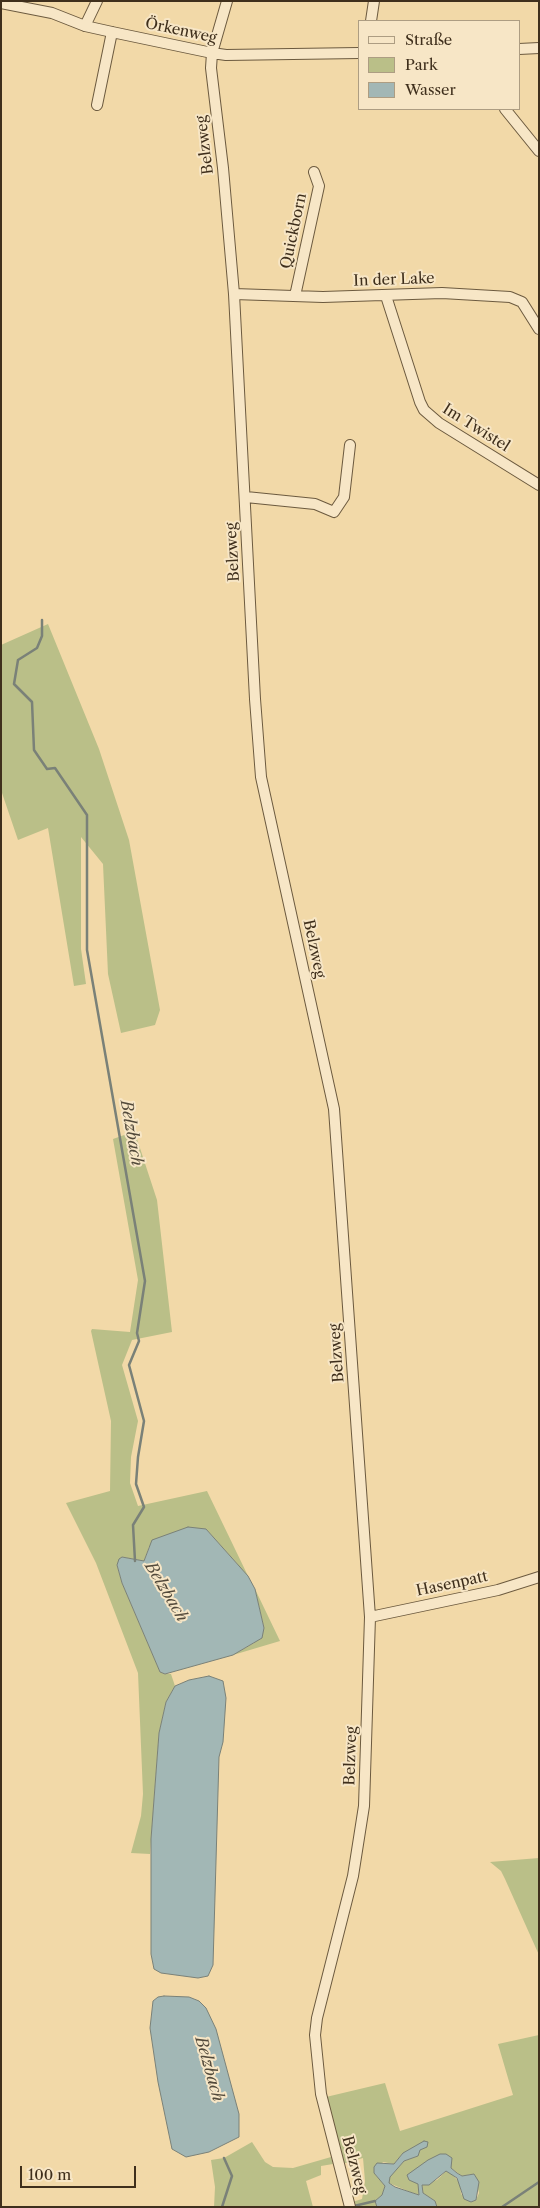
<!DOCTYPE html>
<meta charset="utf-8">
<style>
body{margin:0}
#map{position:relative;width:540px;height:2208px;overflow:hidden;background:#f2d9a8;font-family:"Libre Caslon Text",serif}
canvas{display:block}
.frame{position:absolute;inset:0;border:2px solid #3f2f1c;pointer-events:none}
.legend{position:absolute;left:358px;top:20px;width:162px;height:90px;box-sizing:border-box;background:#f7e6c6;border:1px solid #ad9d82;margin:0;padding:6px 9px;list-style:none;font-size:15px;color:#3f2f1c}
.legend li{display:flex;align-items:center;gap:10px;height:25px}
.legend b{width:25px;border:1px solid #ad9d82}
.scale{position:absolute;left:20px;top:2166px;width:116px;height:22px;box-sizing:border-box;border:2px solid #3f2f1c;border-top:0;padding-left:6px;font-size:15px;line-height:18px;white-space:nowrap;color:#3f2f1c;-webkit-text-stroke:4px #f7e6c6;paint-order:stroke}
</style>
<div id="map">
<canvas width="540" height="2208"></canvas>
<div class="frame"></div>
<ul class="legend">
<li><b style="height:6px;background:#f7e6c6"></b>Straße</li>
<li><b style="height:14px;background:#babf88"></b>Park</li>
<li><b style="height:14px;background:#a2b7b5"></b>Wasser</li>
</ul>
<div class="scale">100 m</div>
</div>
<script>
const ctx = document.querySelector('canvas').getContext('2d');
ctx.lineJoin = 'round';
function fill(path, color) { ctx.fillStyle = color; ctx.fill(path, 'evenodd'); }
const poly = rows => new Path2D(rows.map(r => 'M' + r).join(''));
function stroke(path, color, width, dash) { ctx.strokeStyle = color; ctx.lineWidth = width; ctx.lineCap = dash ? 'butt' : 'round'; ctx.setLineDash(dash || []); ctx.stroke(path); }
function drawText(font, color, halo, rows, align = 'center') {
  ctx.font = font + ' "Libre Caslon Text",serif'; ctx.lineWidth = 4; ctx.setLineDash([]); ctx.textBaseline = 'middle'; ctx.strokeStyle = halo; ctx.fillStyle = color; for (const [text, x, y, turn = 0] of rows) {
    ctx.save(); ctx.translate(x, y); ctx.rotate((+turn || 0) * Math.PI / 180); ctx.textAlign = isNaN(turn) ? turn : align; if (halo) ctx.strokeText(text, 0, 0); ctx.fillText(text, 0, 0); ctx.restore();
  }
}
fill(poly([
 [48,624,99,749,129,840,160,1010,155,1025,121,1033,108,974,103,864,81,837,81,949,86,984,74,986,48,828,18,840,1,790,1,645],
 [127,1134,137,1139,157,1200,172,1332,132,1340,122,1365,138,1421,131,1457,130,1483,138,1506,207,1491,248,1576,206,1529,149,1547,144,1561,122,1557,117,1565,122,1583,160,1672,165,1674,171,1674,175,1686,166,1702,159,1733,150,1854,131,1853,141,1816,143,1794,138,1673,96,1563,66,1503,110,1491,111,1421,91,1331,92,1329,130,1332,138,1280,113,1139],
 [255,1589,280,1641,233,1655,254,1643,264,1628],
 [539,1858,539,1955,505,1879,501,1871,490,1862],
 [539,2035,539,2207,437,2207,435,2201,423,2193,422,2184,437,2180,446,2171,451,2173,460,2183,461,2194,471,2202,476,2200,479,2193,474,2174,462,2176,451,2168,418,2184,420,2195,410,2192,389,2183,389,2177,404,2161,418,2156,403,2153,394,2164,383,2162,374,2173,385,2186,382,2195,375,2201,377,2207,355,2207,352,2202,362,2199,365,2181,363,2158,342,2164,326,2097,385,2083,400,2131,513,2095,498,2044],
 [252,2142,265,2162,273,2167,293,2168,331,2157,333,2164,321,2166,321,2175,306,2181,313,2207,214,2207,215,2187,211,2160,224,2158]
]), '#babf88');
const water = poly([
 [188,1527,206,1529,248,1576,255,1589,264,1628,262,1638,233,1655,165,1674,160,1672,122,1583,117,1565,119,1559,122,1557,144,1561,152,1540,188,1527],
 [209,1676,223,1681,226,1698,223,1742,219,1757,213,1965,208,1976,198,1978,161,1973,154,1969,151,1954,151,1839,159,1733,166,1702,175,1686,189,1680,209,1676],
 [164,1996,189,1997,199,2001,206,2008,216,2029,239,2114,239,2137,209,2152,186,2157,172,2149,158,2082,150,2028,153,2001,158,1997,164,1996],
 [424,2141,428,2142,427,2147,420,2150,418,2156,404,2161,390,2177,389,2183,395,2187,419,2195,418,2184,409,2180,407,2175,428,2160,440,2154,446,2154,452,2158,451,2168,457,2173,462,2176,474,2174,479,2182,476,2200,471,2202,464,2199,457,2178,446,2171,429,2185,422,2185,423,2193,435,2201,437,2207,377,2207,375,2201,382,2195,385,2186,374,2173,374,2167,377,2163,394,2164,403,2153,424,2141]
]);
fill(water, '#a2b7b5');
stroke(water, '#7a8178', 1);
stroke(poly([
 [42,620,42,636,37,648,18,660,14,684,32,702,34,750,47,769,55,768,87,815,87,950,145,1281,137,1333,139,1341,129,1365,144,1421,138,1457,136,1484,144,1507,133,1525,135,1561],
 [354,2206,375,2201],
 [222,2207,232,2176,224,2158],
 [502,2207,539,2182]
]), '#7a8178', 2.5);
const minor = poly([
 [227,1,212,53,211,68,223,168,234,294,255,699,261,777,334,1109,370,1617,364,1806,353,1876,317,2018,315,2035,321,2094,350,2207],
 [1,3,52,13,85,26,112,32,212,53,226,55,359,53],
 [371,21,374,1],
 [85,26,97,1],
 [519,49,539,48],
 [97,105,112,32],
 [505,109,539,151],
 [234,294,323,297,442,293,510,297,522,302,539,329],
 [295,296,319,186,314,172],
 [386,296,420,402,424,410,439,423,539,485],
 [246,497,315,504,334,512,344,497,350,445],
 [370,1617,498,1590,539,1577]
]);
stroke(minor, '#6c5a3f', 12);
stroke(minor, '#f7e6c6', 10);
drawText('15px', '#3f2f1c', '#f7e6c6', [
 ["Örkenweg",181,31,12],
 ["Belzweg",205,145,-97],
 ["Quickborn",294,231,-78],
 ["In der Lake",394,280,-2],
 ["Im Twistel",476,428,32],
 ["Belzweg",233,552,-93],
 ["Belzweg",314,949,78],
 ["Belzweg",337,1353,-94],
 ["Hasenpatt",452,1584,-12],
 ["Belzweg",351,1756,-88],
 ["Belzweg",354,2165,75]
]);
drawText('italic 16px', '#534a3b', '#f7e6c6', [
 ["Belzbach",131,1133,80],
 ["Belzbach",166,1592,59],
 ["Belzbach",209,2069,74]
]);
</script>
